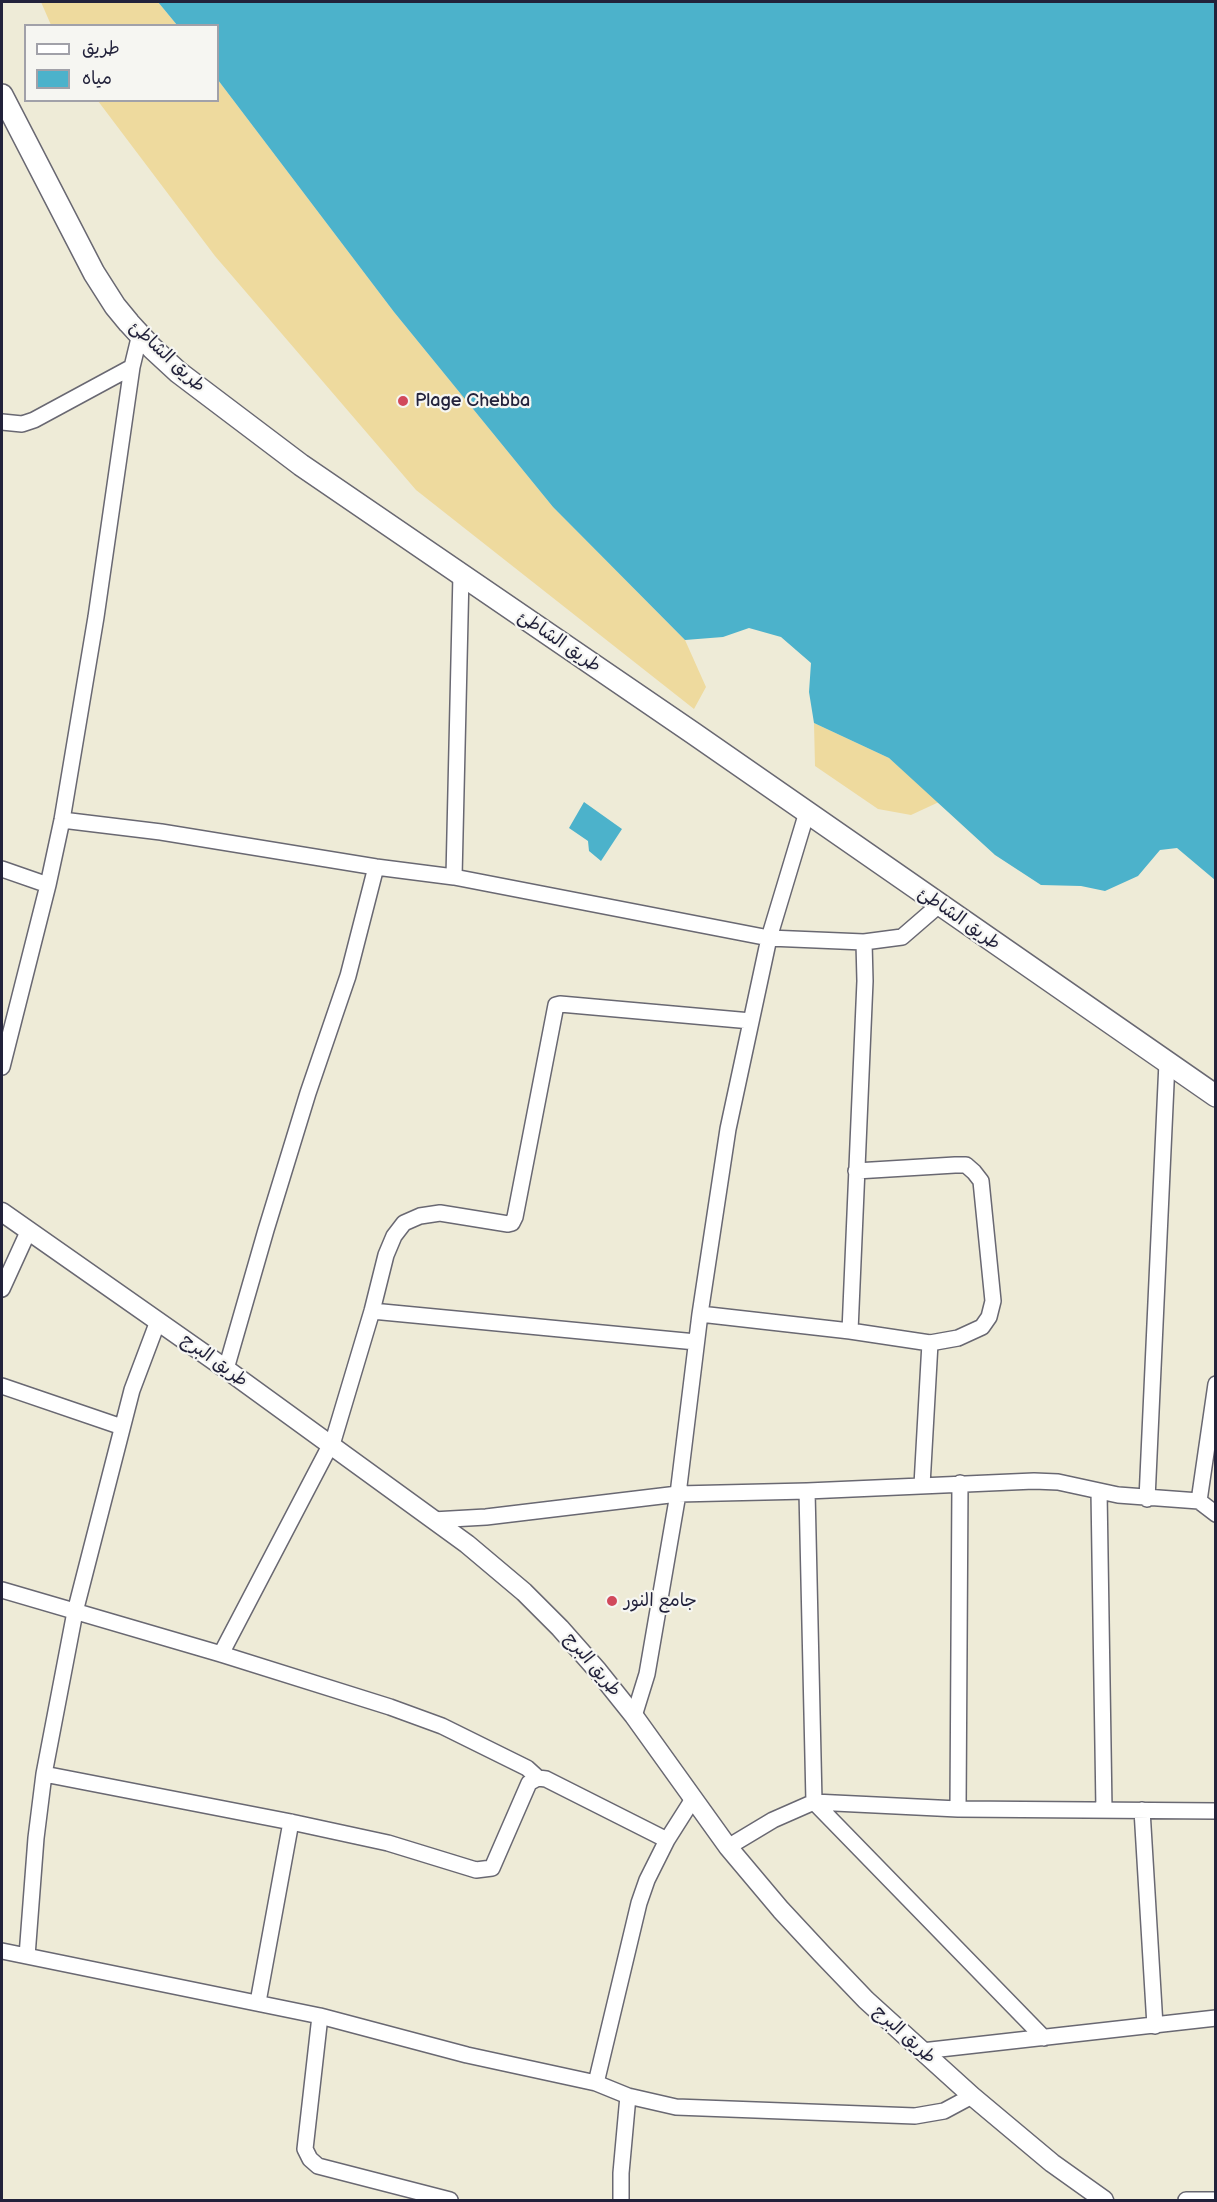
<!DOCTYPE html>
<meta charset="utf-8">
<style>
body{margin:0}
#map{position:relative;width:1217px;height:2202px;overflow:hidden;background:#eeebd7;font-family:"Balsamiq Sans","Playpen Sans Arabic",sans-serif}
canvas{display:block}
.frame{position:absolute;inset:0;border:3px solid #22223b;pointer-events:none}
.legend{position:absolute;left:24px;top:24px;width:195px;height:78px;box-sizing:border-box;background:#f6f6f2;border:2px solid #a1a1a9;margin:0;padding:8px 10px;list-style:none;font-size:18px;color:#22223b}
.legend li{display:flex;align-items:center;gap:12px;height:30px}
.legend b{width:30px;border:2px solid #a1a1a9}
</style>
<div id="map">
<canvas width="1217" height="2202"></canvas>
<div class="frame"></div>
<ul class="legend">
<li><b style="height:8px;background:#fff"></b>طريق</li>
<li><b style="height:16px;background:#4cb2cb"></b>مياه</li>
</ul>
</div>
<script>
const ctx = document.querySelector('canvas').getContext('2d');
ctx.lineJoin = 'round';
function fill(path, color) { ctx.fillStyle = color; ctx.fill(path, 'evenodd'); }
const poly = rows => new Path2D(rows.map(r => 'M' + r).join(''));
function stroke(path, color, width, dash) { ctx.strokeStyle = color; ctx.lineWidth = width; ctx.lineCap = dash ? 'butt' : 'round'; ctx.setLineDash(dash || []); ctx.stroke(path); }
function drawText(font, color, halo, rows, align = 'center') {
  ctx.font = font + ' "Balsamiq Sans","Playpen Sans Arabic",sans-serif'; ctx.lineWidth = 4.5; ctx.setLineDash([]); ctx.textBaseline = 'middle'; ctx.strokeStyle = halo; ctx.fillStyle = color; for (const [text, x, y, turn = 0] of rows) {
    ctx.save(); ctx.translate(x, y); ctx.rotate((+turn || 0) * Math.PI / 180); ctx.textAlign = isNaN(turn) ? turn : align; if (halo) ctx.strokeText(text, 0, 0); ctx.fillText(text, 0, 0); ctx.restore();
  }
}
fill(poly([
 [41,2,158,2,177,25,51,25],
 [218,80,394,312,553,507,685,640,706,687,694,709,416,490,215,256,98,101,218,100],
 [814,723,889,758,939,802,911,815,878,809,815,766]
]), '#eeda9e');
fill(poly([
 [158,2,1215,2,1215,880,1177,848,1160,850,1138,876,1105,891,1081,886,1041,885,995,855,889,758,814,723,809,692,811,663,781,637,749,628,723,637,685,640,553,507,394,312,218,80,218,26,177,25],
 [584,802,622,829,601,861,589,851,588,841,569,828]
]), '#4cb2cb');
const minor = poly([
 [2,422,22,424,34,420,132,367],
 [62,820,161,832,376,867,454,877,769,938,864,942,902,937,939,905],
 [2,869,48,885],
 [454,877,461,574],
 [2,1067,48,885,62,820,96,617,132,367,140,334],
 [2,1289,28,1232],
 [372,1311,696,1342],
 [700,1314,850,1331,930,1343,958,1338,982,1327,989,1317,993,1301,981,1181,974,1172,966,1165,955,1165,856,1171],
 [850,1331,865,981,864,942],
 [226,1369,266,1230,308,1093,348,976,376,867],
 [2,1386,122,1427],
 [922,1485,930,1343],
 [807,1491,814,1802,1044,2038],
 [1099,1491,1104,1810],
 [1147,1499,1167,1062],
 [1199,1501,1216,1384],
 [433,1520,486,1517,678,1494,807,1491,1034,1481,1058,1482,1118,1495,1199,1501,1216,1514],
 [2,1590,221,1654,390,1707,442,1726,527,1768,538,1778],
 [221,1654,334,1438,372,1311,386,1255,394,1236,404,1223,420,1216,440,1213,508,1224,512,1223,515,1217,556,1005,560,1004,751,1021],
 [634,1716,647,1674,678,1494,700,1314,728,1129,769,938,807,812],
 [44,1774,291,1822,388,1843,476,1870,492,1868,529,1783,538,1778,546,1779,667,1840],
 [958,1809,960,1483],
 [1142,1810,1155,2026],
 [728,1847,773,1820,814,1802,958,1809,1216,1811],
 [2,1951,320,2016,467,2055,596,2083,628,2096,676,2107,915,2116,944,2111,972,2096],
 [27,1956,36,1838,44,1774,75,1612,132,1390,158,1321],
 [258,2002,291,1822],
 [320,2016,305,2149,310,2159,318,2166,450,2200],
 [922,2051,1216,2018],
 [596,2083,639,1903,647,1880,667,1840,693,1799],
 [621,2200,621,2173,628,2096],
 [1186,2200,1216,2200]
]);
const tertiary = poly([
 [2,1212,226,1369,467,1544,524,1592,560,1628,598,1671,634,1716,728,1847,781,1910,821,1953,866,2000,972,2096,1052,2163,1104,2200]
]);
const secondary = poly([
 [2,95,94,273,115,306,129,323,152,348,178,372,301,465,693,733,1216,1096]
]);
stroke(minor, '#696872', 18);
stroke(tertiary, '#696872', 21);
stroke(secondary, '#696872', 24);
stroke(minor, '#fff', 15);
stroke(tertiary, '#fff', 18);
stroke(secondary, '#fff', 21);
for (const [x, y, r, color] of [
 [403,401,6,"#d1495b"],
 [612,1601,6,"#d1495b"]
]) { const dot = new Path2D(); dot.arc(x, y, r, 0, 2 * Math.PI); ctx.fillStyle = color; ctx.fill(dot); stroke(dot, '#f6f6f2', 2); }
drawText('18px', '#22223b', '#f6f6f2', [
 ["طريق الشاطئ",167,357,43],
 ["طريق الشاطئ",559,642,34],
 ["طريق الشاطئ",959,919,35],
 ["طريق البرج",214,1361,36],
 ["طريق البرج",592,1665,50],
 ["طريق البرج",904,2035,42]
]);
drawText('18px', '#22223b', '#f6f6f2', [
 ["Plage Chebba",415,401],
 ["جامع النور",624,1601]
], 'left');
</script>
